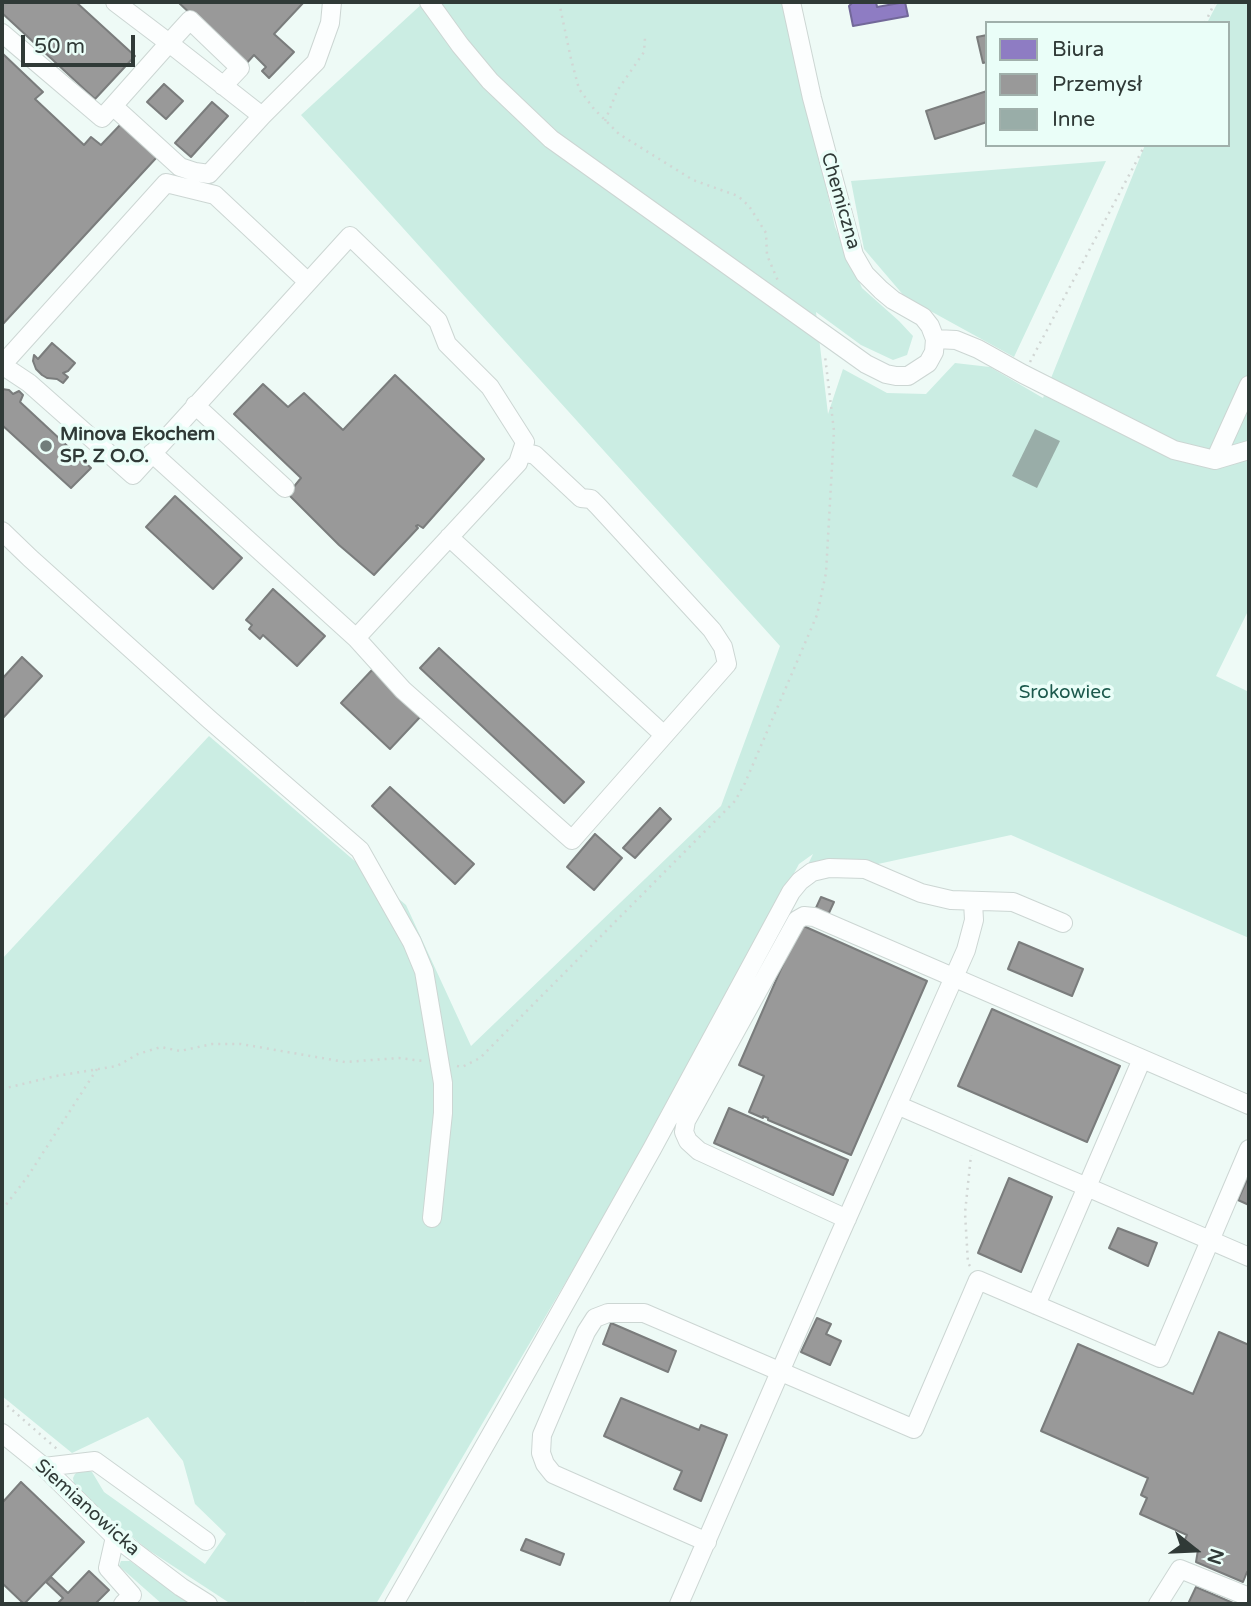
<!DOCTYPE html>
<meta charset="utf-8">
<style>
body{margin:0}
#map{position:relative;width:1251px;height:1606px;overflow:hidden;background:#eefaf6;font-family:"Varela Round",sans-serif}
canvas{display:block}
.frame{position:absolute;inset:0;border:4px solid #303a37;pointer-events:none}
.legend{position:absolute;left:985px;top:21px;width:245px;height:126px;box-sizing:border-box;background:#eafef8;border:2px solid #a0b0ab;margin:0;padding:9px 12px;list-style:none;font-size:21px;color:#303a37}
.legend li{display:flex;align-items:center;gap:14px;height:35px}
.legend b{width:35px;border:2px solid #a0b0ab}
.north{position:absolute;left:1160px;top:1515px;width:70px;height:70px;-webkit-text-stroke:5px #eafef8;paint-order:stroke;rotate:108deg;font-size:19px;font-weight:700;line-height:28px;text-align:center;color:#303a37}
.north::after{content:'';display:block;margin:auto;width:24px;height:32px;background:#303a37;clip-path:polygon(50% 0,100% 100%,50% 72%,0 100%)}
.scale{position:absolute;left:21px;top:35px;width:114px;height:32px;box-sizing:border-box;border:4px solid #303a37;border-top:0;padding-left:9px;font-size:21px;line-height:24px;white-space:nowrap;color:#303a37;-webkit-text-stroke:5px #eafef8;paint-order:stroke}
</style>
<div id="map">
<canvas width="1251" height="1606"></canvas>
<div class="frame"></div>
<ul class="legend">
<li><b style="height:19px;background:#8e7cc3"></b>Biura</li>
<li><b style="height:19px;background:#999"></b>Przemysł</li>
<li><b style="height:19px;background:#99ada8"></b>Inne</li>
</ul>
<div class="north">N</div>
<div class="scale">50 m</div>
</div>
<script>
const ctx = document.querySelector('canvas').getContext('2d');
ctx.lineJoin = 'round';
function fill(path, color) { ctx.fillStyle = color; ctx.fill(path, 'evenodd'); }
const poly = rows => new Path2D(rows.map(r => 'M' + r).join(''));
function stroke(path, color, width, dash) { ctx.strokeStyle = color; ctx.lineWidth = width; ctx.lineCap = dash ? 'butt' : 'round'; ctx.setLineDash(dash || []); ctx.stroke(path); }
function drawText(font, color, halo, rows, align = 'center') {
  ctx.font = font + ' "Varela Round",sans-serif'; ctx.lineWidth = 7; ctx.setLineDash([]); ctx.textBaseline = 'middle'; ctx.strokeStyle = halo; ctx.fillStyle = color; for (const [text, x, y, turn = 0] of rows) {
    ctx.save(); ctx.translate(x, y); ctx.rotate((+turn || 0) * Math.PI / 180); ctx.textAlign = isNaN(turn) ? turn : align; if (halo) ctx.strokeText(text, 0, 0); ctx.fillText(text, 0, 0); ctx.restore();
  }
}
fill(poly([
 [424,2,785,2,835,227,862,288,899,321,913,336,907,355,893,360,861,345,816,312,828,414,843,369,887,393,926,394,955,363,990,367,1043,398,1145,145,1228,145,1228,23,1207,23,1218,2,1249,2,1249,609,1216,676,1249,692,1249,938,1011,835,800,881,813,854,799,864,660,1122,376,1604,309,1604,305,1601,303,1604,231,1604,147,1549,97,1508,74,1485,73,1478,75,1474,82,1469,92,1472,104,1492,205,1564,226,1534,195,1504,183,1461,148,1417,72,1453,2,1396,2,959,209,736,406,905,471,1046,721,806,780,646,301,115],
 [1106,161,1014,357,905,297,864,249,851,181],
 [121,1561,130,1561,190,1604,162,1604,119,1566]
]), '#cbede3');
const offices = poly([
 [860,2,876,2,877,7,905,2,908,16,853,26,849,6,852,3,860,2]
]);
fill(offices, '#8e7cc3');
stroke(offices, '#726899', 2);
const industry = poly([
 [2,2,76,2,135,56,95,99,2,13,2,2],
 [178,2,304,2,274,34,294,52,269,78,262,71,266,67,254,55,245,65,178,2],
 [987,35,987,62,983,63,977,37,987,35],
 [2,53,43,92,35,99,84,145,91,137,101,145,121,124,157,157,2,325,2,53],
 [164,84,183,101,166,119,147,102,164,84],
 [987,91,987,122,935,139,926,111,987,91],
 [212,102,228,116,191,157,175,143,212,102],
 [52,343,75,363,68,371,63,373,68,377,63,383,57,379,47,378,42,375,36,369,33,361,34,355,38,359,52,343],
 [395,375,484,459,423,528,418,525,416,526,418,528,374,575,339,545,288,494,301,478,234,414,263,384,288,407,304,393,343,430,395,375],
 [2,389,9,390,13,394,19,391,23,395,20,402,91,468,71,488,2,425,2,389],
 [175,496,242,558,213,589,146,527,175,496],
 [273,589,325,636,297,666,263,635,260,639,249,629,252,625,246,620,273,589],
 [439,648,584,782,564,803,420,668,439,648],
 [22,657,42,676,2,719,2,679,22,657],
 [372,670,421,716,390,749,341,703,372,670],
 [390,787,474,864,455,884,372,806,390,787],
 [660,808,671,819,635,858,623,848,660,808],
 [595,834,622,858,594,890,567,867,595,834],
 [821,897,834,902,828,915,815,910,821,897],
 [799,924,927,981,851,1155,768,1120,768,1118,763,1116,763,1118,749,1112,764,1076,739,1065,791,946,799,924],
 [1019,942,1083,969,1072,996,1008,969,1019,942],
 [992,1009,1120,1066,1087,1142,958,1086,992,1009],
 [729,1108,848,1160,833,1195,714,1143,729,1108],
 [1249,1175,1249,1205,1238,1200,1249,1175],
 [1009,1178,1052,1197,1021,1272,978,1253,1009,1178],
 [1118,1228,1157,1243,1148,1266,1109,1248,1118,1228],
 [817,1318,831,1324,826,1334,841,1341,830,1365,801,1352,817,1318],
 [611,1323,676,1351,668,1372,603,1344,611,1323],
 [1219,1332,1249,1345,1249,1573,1247,1572,1243,1582,1196,1562,1198,1550,1183,1544,1187,1535,1140,1514,1147,1498,1141,1495,1148,1478,1041,1431,1078,1344,1193,1394,1219,1332],
 [621,1398,699,1430,701,1425,727,1435,701,1501,674,1489,682,1471,604,1436,621,1398],
 [21,1482,84,1542,24,1604,2,1583,2,1503,21,1482],
 [526,1539,564,1554,560,1565,521,1550,526,1539],
 [89,1571,109,1590,95,1604,57,1604,63,1598,46,1582,51,1577,68,1593,89,1571],
 [1196,1587,1233,1603,1232,1604,1188,1604,1196,1587]
]);
fill(industry, '#999');
stroke(industry, '#7a7c7c', 2);
fill(poly([
 [1035,429,1060,441,1037,488,1012,476]
]), '#99ada8');
const minor = poly([
 [115,2,169,43,190,20,240,68,223,86],
 [429,2,460,45,490,81,551,139,866,364,886,374,896,376,908,376,928,363,934,352,935,339,930,326,923,317,893,300,881,290,865,274,854,255,812,98,791,2],
 [2,33,102,118,113,106,169,43,262,116,209,174,195,172,180,167,113,106],
 [262,116,316,62,330,23,332,2],
 [935,339,956,340,978,349,1023,374,1174,450,1215,460,1249,450],
 [2,365,29,383,133,475,350,236,438,321,447,344,490,387,525,442,518,463,356,638],
 [2,365,166,183,215,195,308,282],
 [195,405,285,488],
 [152,453,356,638,403,690,572,840,727,664,723,647,712,630,598,506,591,499,581,498,535,455,522,452],
 [1215,460,1249,385],
 [2,531,30,558,210,720,360,850,412,942,424,971,443,1083,443,1113,432,1218],
 [449,537,664,735],
 [897,1105,1249,1257],
 [847,1219,699,1151,688,1141,684,1132,686,1121,797,920,804,916,814,917,1249,1105],
 [1036,1305,1142,1059],
 [2,1433,44,1467,115,1537,181,1587,208,1604],
 [44,1467,95,1461,206,1541],
 [115,1537,108,1568,132,1595,123,1604],
 [707,1542,553,1474,545,1464,541,1453,542,1435,586,1332,595,1318,608,1313,644,1313,914,1429,978,1280,1160,1358,1249,1149],
 [394,1604,505,1410,652,1149,791,892,800,881,812,872,829,868,865,869,921,893,951,900,1013,902,1063,923],
 [679,1604,833,1250,966,950,974,920,973,902],
 [1158,1604,1180,1569,1249,1597]
]);
stroke(minor, '#ccd6d3', 20);
stroke(poly([
 [559,2,571,59,579,89,594,109,619,134,693,180,738,196,749,206,766,233,767,255,778,281],
 [1205,23,1215,2],
 [605,121,617,91,644,52,645,38],
 [1030,362,1145,145],
 [457,1066,462,1067,480,1058,735,801,745,783,817,615,826,573,834,431,825,356],
 [2,1089,56,1076,117,1066,138,1054,161,1047,180,1051,212,1044,241,1044,345,1062,399,1058,423,1061],
 [2,1210,28,1176,97,1069],
 [970,1266,968,1263,965,1213,971,1155],
 [2,1401,57,1449]
]), '#d1d6d4', 2.5, [2, 5]);
stroke(minor, '#fcfefe', 18);
for (const [x, y, r, color] of [
 [46,446,7,"#727d7a"]
]) { const dot = new Path2D(); dot.arc(x, y, r, 0, 2 * Math.PI); ctx.fillStyle = color; ctx.fill(dot); stroke(dot, '#eafef8', 2.5); }
drawText('19px', '#303a37', '#eafef8', [
 ["Chemiczna",840,201,74],
 ["Siemianowicka",87,1508,42]
]);
drawText('bold 19px', '#303a37', '#eafef8', [
 ["Minova Ekochem",60,435],
 ["SP. Z O.O.",60,457]
], 'left');
drawText('19px', '#1b594c', '#eafef8', [
 ["Srokowiec",1065,693]
]);
</script>
